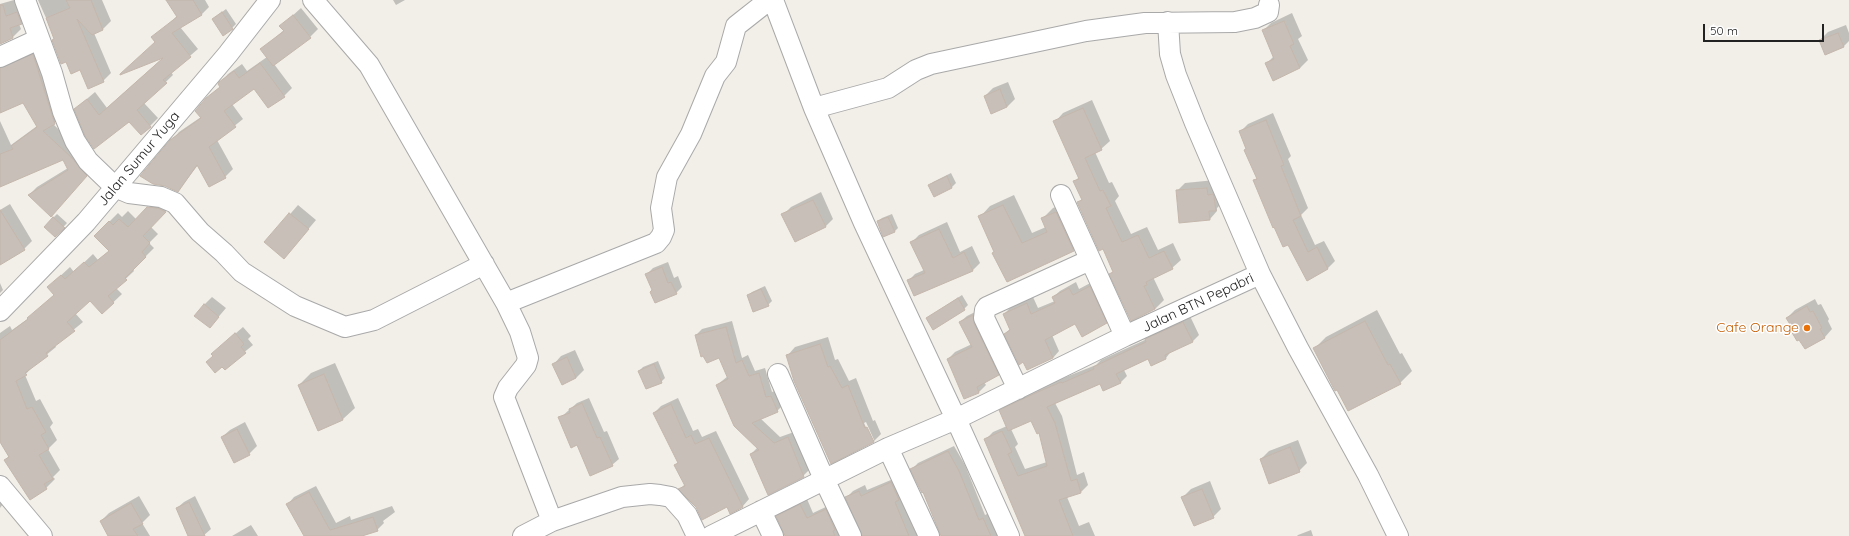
<!DOCTYPE html>
<style>
body{margin:0}
#map{position:relative;width:1849px;height:536px;overflow:hidden;background:#f2efe9;font-family:Quicksand,sans-serif}
canvas{display:block}
.scale{position:absolute;left:1703px;top:24px;width:121px;height:18px;box-sizing:border-box;border:2px solid #222;border-top:0;padding-left:5px;font-size:12px;line-height:14px;white-space:nowrap;color:#222;-webkit-text-stroke:3px #fff;paint-order:stroke}
</style>
<div id="map">
<canvas width="1849" height="536"></canvas>
<div class="scale">50 m</div>
</div>
<script>
const ctx = document.querySelector('canvas').getContext('2d');
ctx.lineJoin = 'round';
function fill(path, color) { ctx.fillStyle = color; ctx.fill(path, 'evenodd'); }
const poly = rows => new Path2D(rows.map(r => 'M' + r).join(''));
function stroke(path, color, width, dash) { ctx.strokeStyle = color; ctx.lineWidth = width; ctx.lineCap = dash ? 'butt' : 'round'; ctx.setLineDash(dash || []); ctx.stroke(path); }
function drawText(font, color, halo, rows, align = 'center') {
  ctx.font = font + ' Quicksand,sans-serif'; ctx.lineWidth = 3; ctx.setLineDash([]); ctx.textBaseline = 'middle'; ctx.strokeStyle = halo; ctx.fillStyle = color; for (const [text, x, y, turn = 0] of rows) {
    ctx.save(); ctx.translate(x, y); ctx.rotate((+turn || 0) * Math.PI / 180); ctx.textAlign = isNaN(turn) ? turn : align; if (halo) ctx.strokeText(text, 0, 0); ctx.fillText(text, 0, 0); ctx.restore();
  }
}
fill(poly([
 [14,0,17,7,25,5,29,16,19,24,21,29,13,37,0,43,0,4],
 [38,0,102,0,111,21,103,29,94,33,111,73,103,81,67,61,53,40,55,38],
 [167,0,205,0,209,7,202,14,180,27,198,49,171,72,173,75,144,103,158,118,150,126,141,134,129,120,94,148,75,109,95,92,107,108,165,56,121,74,156,42,153,38,177,16],
 [393,0,405,0,396,5],
 [301,8,318,29,310,37,274,64,292,88,284,96,254,87,232,104,243,119,217,140,233,169,225,177,209,186,198,165,178,191,171,141,179,132,201,117,206,99,221,86,219,84,228,74,242,64,247,71,267,57,262,49,284,30,281,26],
 [226,9,236,24,232,28,213,19],
 [1292,13,1302,36,1298,39,1308,60,1300,68,1267,63,1274,56,1263,31,1271,23],
 [1846,25,1849,33,1849,41,1843,47,1820,40,1828,32],
 [41,47,63,115,53,124,80,150,94,167,59,207,29,195,37,187,68,168,63,159,0,186,0,121,11,145,37,126,23,102,0,112,0,57],
 [1008,82,1015,99,1007,107,985,96,993,88],
 [1092,100,1110,141,1101,149,1095,152,1109,183,1112,182,1119,196,1115,201,1131,234,1147,227,1158,250,1173,243,1181,260,1172,268,1153,277,1164,300,1155,309,1131,319,1111,274,1114,271,1103,248,1078,203,1082,199,1074,182,1079,177,1055,122,1063,113],
 [1273,113,1291,156,1288,159,1308,208,1301,215,1315,245,1324,241,1335,261,1328,268,1308,279,1255,180,1257,178,1240,132,1248,124],
 [951,173,956,183,952,187,934,196,929,186,933,182],
 [1215,180,1223,202,1217,208,1217,211,1210,219,1177,191,1185,183],
 [821,192,833,219,825,227,783,215,791,207],
 [1014,195,1032,233,1046,227,1042,219,1053,208,1067,202,1084,239,1073,250,995,252,980,217,990,206],
 [157,199,173,203,151,227,158,234,149,243,154,248,133,269,134,271,116,288,122,294,102,313,90,300,75,313,83,322,55,345,56,347,34,365,25,375,36,401,40,399,53,423,50,427,57,440,48,449,60,470,53,477,55,479,46,488,30,498,5,460,9,456,0,440,0,333,10,326,12,330,29,318,55,294,57,279,70,267,74,272,93,254,98,260,110,250,95,236,118,213,122,217,128,211,137,220],
 [10,204,32,241,24,249,0,264,0,210],
 [298,205,316,220,284,258,266,242],
 [57,214,67,223,55,236,53,218],
 [892,214,898,228,894,232,878,221,882,218],
 [947,222,960,252,972,246,980,263,973,270,914,295,908,281,915,274,924,270,912,242,919,235],
 [668,262,674,278,678,276,682,287,676,293,653,290,647,274,653,268],
 [1096,280,1112,316,1106,322,1076,323,1052,335,1059,351,1053,358,1005,334,1010,329,1004,314,1010,308,1033,297,1038,308,1055,301,1053,297,1060,291,1076,282,1079,289],
 [0,283,3,290,0,293],
 [765,286,772,301,768,305,748,296,752,292],
 [962,295,968,305,964,309,927,318],
 [212,297,226,308,210,327,204,305],
 [1815,299,1818,305,1821,304,1829,319,1828,321,1832,329,1825,337,1805,348,1787,318,1795,310],
 [979,310,1005,368,998,374,984,382,986,385,979,392,965,398,948,359,955,352,972,344,960,322,967,316],
 [1377,310,1400,354,1402,353,1412,371,1400,383,1314,349,1326,337],
 [1190,316,1199,335,1192,342,1172,350,1166,358,1152,365,1149,358,1124,370,1127,376,1120,383,1101,383,1055,403,1062,416,1077,475,1084,472,1088,485,1081,492,1067,497,1079,526,1089,522,1095,536,1026,536,986,439,993,432,1007,426,1001,411,1008,404,1048,384,1096,365,1101,360,1147,339,1153,333],
 [1031,420,1039,432,1047,462,1025,469,1015,447,1018,444,1011,429],
 [732,321,742,358,748,355,755,371,765,368,772,392,777,390,783,405,777,411,760,418,780,437,794,432,809,470,803,476,751,454,758,447,717,385,728,376,720,357,696,335,702,329],
 [243,327,251,336,248,339,253,345,225,368,214,356,220,347],
 [828,337,835,360,838,359,849,381,856,378,873,421,875,420,881,434,874,441,831,462,795,381,788,355,795,347],
 [866,422,874,440,872,440,864,423],
 [575,350,584,370,576,378,562,384,554,364,561,356],
 [658,361,665,378,661,382,639,371,643,367],
 [335,363,355,408,343,419,319,430,299,385,311,373],
 [589,398,604,432,607,431,619,459,612,465,578,444,560,418,577,403],
 [678,398,693,431,698,429,702,437,716,431,749,499,743,506,696,507,680,489,685,484,676,465,678,462,654,413,661,406],
 [245,422,257,446,249,454,222,437,230,430],
 [1298,440,1307,463,1299,471,1261,459,1269,451],
 [954,446,965,465,985,515,989,513,998,536,944,536,924,491,912,469,918,463],
 [898,477,906,509,918,536,864,536,847,497,853,491,865,485,867,490],
 [1210,481,1221,509,1213,517,1183,497,1191,489],
 [316,486,336,523,350,516,351,520,392,506,395,512,383,521,384,523,377,530,353,536,307,536,288,504,294,497],
 [0,495,3,504,0,508],
 [139,496,150,515,142,523,150,536,109,536,101,521,109,513],
 [195,496,211,529,203,536,189,536,177,508,184,502],
 [807,499,813,513,832,504,844,536,785,536,778,517,784,510],
 [251,525,258,536,232,536],
 [1311,530,1313,536,1297,536,1298,535]
]), '#0003');
const building = poly([
 [66,0,91,0,103,30,92,35,77,19,104,82,88,89,80,70,71,74,66,62,61,64,52,40,54,39,46,18,70,8,66,0],
 [166,0,193,0,202,15,172,33,191,57,163,80,167,83,137,110,151,127,141,135,129,122,94,149,85,136,74,109,87,99,99,115,163,58,120,75,120,74,155,42,151,37,177,17,166,0],
 [0,5,3,5,6,16,17,12,22,24,10,28,13,38,0,44,0,5],
 [222,12,233,29,223,36,212,19,222,12],
 [293,15,311,38,273,66,260,49,284,31,279,26,293,15],
 [1284,21,1294,44,1290,46,1300,68,1273,81,1265,63,1274,59,1262,30,1284,21],
 [1838,33,1844,47,1825,55,1819,40,1838,33],
 [33,54,55,124,43,131,72,158,87,176,51,217,28,195,68,170,63,160,0,187,0,154,13,149,11,146,37,127,23,103,0,113,0,68,33,54],
 [260,63,285,97,268,108,254,89,224,111,236,127,209,147,226,178,209,187,197,165,178,192,165,186,153,184,140,176,170,140,201,118,195,111,206,98,220,87,218,84,219,82,234,71,239,78,260,63],
 [1000,89,1007,107,991,114,984,96,1000,89],
 [1083,108,1102,150,1085,158,1100,191,1103,190,1111,206,1106,208,1122,242,1138,235,1149,258,1164,251,1173,269,1146,282,1147,285,1144,286,1155,309,1131,321,1109,274,1113,272,1103,249,1099,251,1077,202,1082,200,1073,181,1079,179,1053,121,1083,108],
 [1266,120,1284,165,1281,166,1301,216,1293,220,1308,252,1317,247,1328,269,1307,281,1288,245,1283,247,1274,227,1273,228,1253,180,1257,179,1244,150,1246,149,1239,131,1266,120],
 [947,176,952,188,934,197,928,185,947,176],
 [1207,188,1208,195,1213,194,1214,197,1216,211,1209,211,1210,220,1179,223,1176,190,1207,188],
 [813,200,826,227,795,242,781,214,813,200],
 [1003,205,1022,243,1047,232,1041,218,1056,212,1074,251,1007,282,992,253,994,252,978,216,1003,205],
 [147,207,158,208,166,212,143,236,150,243,142,252,146,257,125,278,127,280,108,296,114,303,102,314,90,301,67,322,75,331,46,353,48,356,25,373,27,375,16,381,27,409,32,407,46,432,41,435,49,449,39,455,53,479,44,484,47,489,30,500,4,460,9,457,0,442,0,340,28,319,27,318,54,295,47,287,61,275,65,279,84,262,89,267,109,251,94,236,109,221,113,225,119,219,128,227,147,207],
 [0,210,25,250,0,265,0,210],
 [289,213,309,229,284,259,264,242,289,213],
 [53,217,65,228,55,237,44,227,53,217],
 [888,217,895,232,883,237,877,221,888,217],
 [939,229,953,258,964,252,973,271,914,296,907,280,925,273,910,242,939,229],
 [662,267,668,283,671,282,677,294,655,303,650,292,652,290,645,274,662,267],
 [1090,286,1107,323,1082,337,1075,324,1045,340,1053,358,1027,370,1023,362,1019,365,1004,334,1010,330,1003,314,1027,303,1031,314,1055,303,1052,297,1069,288,1073,295,1090,286],
 [761,289,769,306,753,312,747,295,761,289],
 [958,298,965,310,933,330,926,318,958,298],
 [204,304,219,317,210,328,194,316,204,304],
 [1807,306,1810,312,1813,311,1822,328,1820,329,1825,338,1805,349,1799,340,1797,341,1791,331,1793,329,1786,318,1807,306],
 [973,315,974,323,999,375,977,387,979,393,964,399,947,359,972,347,959,322,973,315],
 [1365,321,1388,365,1390,364,1401,384,1348,411,1337,390,1335,391,1313,348,1365,321],
 [1183,322,1193,342,1165,355,1166,359,1151,366,1148,359,1116,374,1121,383,1103,391,1100,384,1047,407,1055,423,1071,481,1077,479,1081,493,1059,500,1073,536,1025,536,984,439,1002,431,1012,452,1008,454,1018,476,1047,466,1039,433,1037,434,1031,421,1008,431,999,410,1040,391,1061,382,1062,383,1094,369,1093,367,1146,342,1145,339,1183,322],
 [726,327,736,363,742,360,749,376,759,373,766,397,771,396,778,412,752,423,774,443,788,437,804,477,768,495,750,454,759,450,734,426,716,385,728,379,719,358,707,363,703,356,701,357,695,335,726,327],
 [235,333,244,344,241,347,246,353,225,370,222,367,215,373,206,362,213,356,211,354,235,333],
 [820,344,828,367,830,366,842,388,848,385,865,428,867,427,874,442,831,464,794,381,786,355,820,344],
 [567,357,576,378,562,385,552,364,567,357],
 [654,364,662,383,646,389,638,371,654,364],
 [324,374,343,420,318,431,298,385,324,374],
 [582,403,597,438,600,437,613,466,590,476,577,445,571,448,558,417,570,413,569,409,582,403],
 [671,404,686,438,691,435,695,444,709,438,743,507,730,514,727,507,702,520,696,507,678,489,685,486,674,465,678,463,653,413,671,404],
 [237,429,250,455,234,463,221,437,237,429],
 [1290,447,1300,472,1269,484,1260,459,1290,447],
 [948,451,959,471,979,520,983,518,991,536,941,536,923,492,922,493,910,469,948,451],
 [891,482,899,500,895,502,909,536,862,536,845,497,859,491,861,496,891,482],
 [1202,489,1214,518,1194,526,1181,497,1202,489],
 [309,492,330,530,373,517,378,531,362,536,304,536,286,504,309,492],
 [189,502,205,536,188,536,176,508,189,502],
 [131,503,143,524,133,529,138,536,108,536,100,521,131,503],
 [800,504,807,518,826,509,835,530,833,531,835,536,785,536,776,516,800,504]
]);
fill(building, '#c7bfb8');
stroke(building, '#c4b6ab', 1);
const minor = poly([
 [25,0,52,73,63,112,75,141,88,161,115,187,129,193,161,197,175,203,200,232,224,253,242,272,295,306,345,327,374,320,484,264],
 [313,0,369,65,506,303,520,332,528,358,526,365,508,388,504,397,552,521,523,536],
 [773,0,814,108,864,223,956,419,1009,536],
 [1168,22,1170,54,1176,75,1195,123,1260,274],
 [0,57,39,39],
 [814,108,888,88,916,70,931,64,1086,31,1145,23,1235,22,1255,18,1268,12,1269,5],
 [1061,195,1125,336],
 [506,303,656,243,661,237,664,230,661,208,667,177,691,134,715,76,726,62,736,26,769,0],
 [0,311,86,222,228,54,270,0],
 [778,374,824,479,851,536],
 [1018,389,984,318,985,310,987,307,1090,260],
 [888,448,929,536],
 [0,486,42,536],
 [761,511,773,536],
 [552,521,622,497,650,494,660,495,671,497,687,515,697,536],
 [711,536,888,448,956,419,1125,336,1260,274,1298,348,1368,475,1398,536]
]);
stroke(minor, '#a9a9a9', 22);
stroke(minor, '#fff', 20);
for (const [x, y, r, color] of [
 [1807,328,4,"#e8710a"]
]) { const dot = new Path2D(); dot.arc(x, y, r, 0, 2 * Math.PI); ctx.fillStyle = color; ctx.fill(dot); stroke(dot, '#fff', 1.5); }
drawText('14px', '#222', '#fff', [
 ["Jalan Sumur Yuga",139,159,-50],
 ["Jalan BTN Pepabri",1198,303,-25]
]);
drawText('14px', '#c56008', '#fff', [
 ["Cafe Orange",1799,328]
], 'right');
</script>
